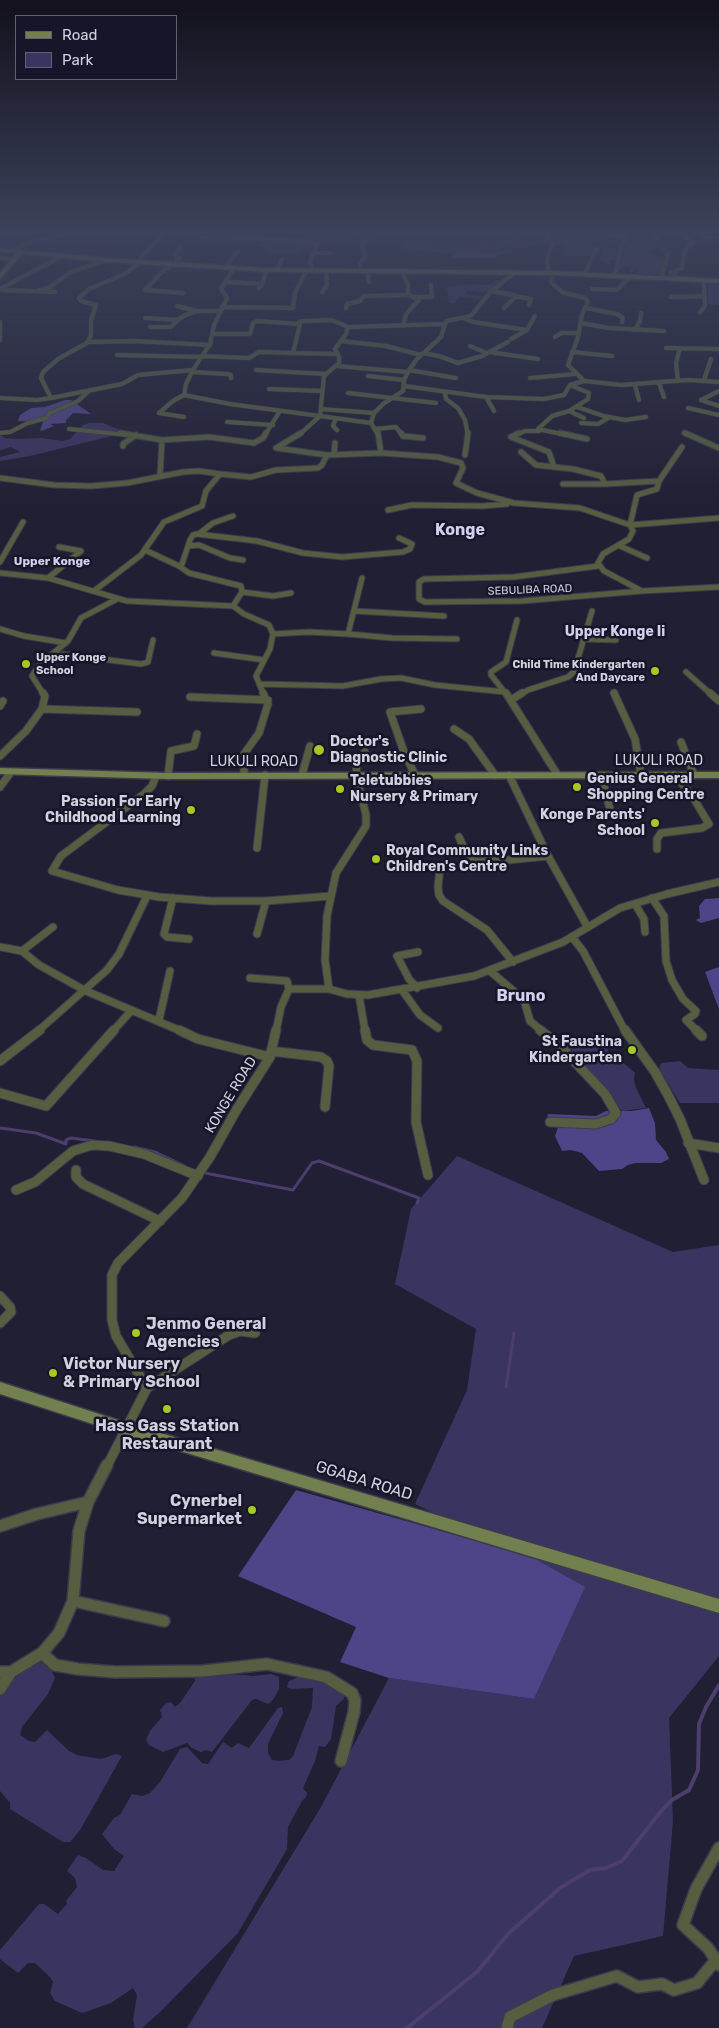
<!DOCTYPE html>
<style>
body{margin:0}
#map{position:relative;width:719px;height:2028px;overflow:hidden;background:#201f33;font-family:Rubik,sans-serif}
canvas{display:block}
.legend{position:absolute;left:15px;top:15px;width:162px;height:65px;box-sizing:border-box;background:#171529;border:1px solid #616071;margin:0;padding:6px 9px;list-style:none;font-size:15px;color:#d1d0de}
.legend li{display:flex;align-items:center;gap:10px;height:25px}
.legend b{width:25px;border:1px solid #616071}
</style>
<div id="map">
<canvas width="719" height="2028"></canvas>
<ul class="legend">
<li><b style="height:6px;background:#72804f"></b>Road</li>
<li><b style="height:14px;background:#3a3560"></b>Park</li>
</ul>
</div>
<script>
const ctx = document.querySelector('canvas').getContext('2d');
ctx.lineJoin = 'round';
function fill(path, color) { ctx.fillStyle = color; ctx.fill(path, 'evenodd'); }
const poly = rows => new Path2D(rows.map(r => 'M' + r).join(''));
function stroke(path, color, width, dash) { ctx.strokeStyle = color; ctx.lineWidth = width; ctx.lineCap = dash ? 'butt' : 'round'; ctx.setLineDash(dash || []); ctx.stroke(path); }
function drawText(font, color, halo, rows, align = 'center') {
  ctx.font = font + ' Rubik,sans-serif'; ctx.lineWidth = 5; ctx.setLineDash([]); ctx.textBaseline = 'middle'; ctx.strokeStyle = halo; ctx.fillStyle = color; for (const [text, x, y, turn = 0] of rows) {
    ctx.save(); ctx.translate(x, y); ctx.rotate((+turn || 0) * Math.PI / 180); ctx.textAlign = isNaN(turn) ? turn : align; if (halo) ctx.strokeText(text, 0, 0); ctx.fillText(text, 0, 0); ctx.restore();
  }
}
fill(poly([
 [307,233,334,233,335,236,350,238,350,242,301,241,309,235],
 [589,238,621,239,607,239,613,242,592,241,590,242,590,244,618,249,616,260,610,260,611,263,607,264,602,262,605,261,599,260,602,253,599,251,596,253,599,254,595,256,568,256,562,254,565,250,560,242,560,245,553,245,551,240],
 [273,240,278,241,316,244,311,248,305,247,300,254,276,254,254,244],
 [510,240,549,240,549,244,540,242,538,246,532,246,522,249,502,246,499,251,505,251,507,248,510,251,497,257,499,251,486,252,495,246,490,243],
 [404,241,445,244,488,243,493,246,482,252,450,253,403,248,401,244],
 [627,241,655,241,659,242,659,245,666,245,663,248,670,243,679,246,676,248,670,248,663,252,659,252,662,249,655,248,647,252,656,256,665,257,660,277,637,275,636,269,634,272,629,272,631,268,629,267,621,267,623,269,618,270],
 [494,281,499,281,487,292,467,291,465,294,484,296,482,299,459,297,454,303,449,303,447,287,472,284,490,285],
 [708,283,719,283,719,305,708,304],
 [89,423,103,423,120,430,116,435,30,456,0,461,0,457,20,452,11,447,0,450,0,435,5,438,18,439,42,438,62,441,70,439,83,425],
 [595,1034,607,1047,609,1055,618,1058,635,1073,634,1079,636,1088,646,1108,622,1111,567,1046],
 [680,1061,688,1068,719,1070,719,1103,680,1103,659,1069,661,1063],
 [457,1156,673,1252,719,1245,719,1656,669,1718,673,1821,663,1936,574,1956,542,2028,187,2028,321,1807,389,1678,534,1699,584,1587,415,1504,467,1390,476,1329,395,1284,411,1209],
 [40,1662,50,1667,55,1678,48,1694,22,1727,20,1735,29,1741,35,1742,47,1730,69,1751,77,1755,101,1759,116,1754,122,1756,80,1830,70,1842,63,1842,10,1809,10,1803,0,1791,0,1697,7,1685,22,1672],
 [232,1674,253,1676,271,1674,279,1677,279,1689,273,1700,268,1704,256,1699,252,1700,212,1752,206,1750,201,1752,192,1748,187,1743,163,1752,149,1745,146,1740,150,1731,162,1717,160,1710,166,1703,171,1702,175,1707,180,1703,195,1681,194,1675],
 [299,1677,313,1678,330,1683,344,1695,344,1699,336,1706,331,1739,325,1747,319,1746,315,1761,303,1788,307,1793,306,1797,302,1801,288,1827,287,1849,238,1933,160,2012,142,2028,135,2028,133,2020,137,1995,133,1988,111,2003,82,2013,55,2001,50,1993,53,1982,50,1977,35,1963,28,1963,18,1973,0,1959,0,1950,39,1904,44,1904,58,1914,67,1904,66,1901,77,1887,75,1878,67,1871,78,1855,86,1858,103,1870,114,1871,124,1856,114,1849,102,1834,114,1818,120,1815,132,1794,142,1796,150,1793,160,1782,180,1749,187,1747,202,1763,208,1764,223,1742,232,1748,238,1743,249,1748,278,1708,282,1707,283,1713,268,1744,268,1753,272,1760,278,1761,289,1760,293,1756,312,1707,313,1688,291,1689,287,1687,289,1681]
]), '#3a3560');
fill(poly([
 [456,252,478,253,499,252,495,258,450,258],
 [65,400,71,400,91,414,73,413,66,420,66,423,50,424,54,426,42,431,40,430,43,422,18,421,20,415,31,408,45,407],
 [719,898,719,918,701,923,696,920,700,918,699,906,705,899],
 [719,967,719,1009,705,972],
 [649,1108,655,1123,656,1140,666,1152,669,1159,661,1163,636,1163,628,1165,622,1169,599,1171,582,1153,571,1150,562,1151,555,1136,558,1127,546,1125,548,1114,596,1116,606,1111,632,1111],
 [296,1490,530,1556,585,1587,534,1699,389,1678,340,1662,356,1627,238,1576]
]), '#4e4588');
stroke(poly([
 [155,233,202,238],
 [403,241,401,244,403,248,452,253,485,252,494,246,491,244],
 [317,244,399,240,491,243,509,239,592,237,657,240,680,244,719,241]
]), '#4c3e6d', 1);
stroke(poly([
 [0,1128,36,1133,66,1144,66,1140,71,1138,94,1141],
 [134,1147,155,1152,185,1166],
 [205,1173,293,1190,312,1163,319,1161,419,1198,417,1203],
 [506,1387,514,1333]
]), '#4c3e6d', 3);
stroke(poly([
 [407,2028,478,1971,508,1934,560,1888,590,1870,606,1868,622,1861,662,1810,672,1800,689,1790,698,1770,699,1724,706,1707,719,1685]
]), '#4c3e6d', 4);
const streetFar4 = poly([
 [397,233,407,233],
 [545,233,552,245,547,260,549,273],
 [654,233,657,239],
 [680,233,693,243],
 [608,236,624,235],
 [201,237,280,239,318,243,310,261,312,271],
 [704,237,719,236],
 [8,252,35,241,69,233],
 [314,253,330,253],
 [0,258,15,259],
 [137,262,162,235],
 [172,265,162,272,145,290,183,293],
 [174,265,179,258,175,254,180,247],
 [225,268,237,252],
 [277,270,282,259],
 [402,270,408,285,408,294,419,300,406,314,403,326],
 [362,271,360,264,365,257,362,243,373,238,370,233],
 [367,271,369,282],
 [553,273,551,282,562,292,585,298,588,302,582,315,578,337,568,365,584,381],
 [585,274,596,249],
 [613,275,616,271,621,248,626,238,622,233],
 [661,278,668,253],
 [680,279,671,273,682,268,684,251,690,245],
 [225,282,262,284],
 [259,288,263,282,266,270],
 [0,289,60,257],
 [592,289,617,290,630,277],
 [2,290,55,292],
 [38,291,49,288,69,273,106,260],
 [491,291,514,295,515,297,504,308],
 [322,292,327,285,326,271],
 [515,296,531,299,529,305],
 [414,297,432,297,431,285],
 [671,297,704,296],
 [177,306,197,311,220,311],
 [222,307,293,308,295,293,306,271],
 [346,308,347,304,360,301,364,296,409,295],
 [586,308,617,314,623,318,622,322],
 [700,312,705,306,704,281],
 [145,318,178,320,185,315,197,311],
 [463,318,473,322,527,330],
 [0,322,0,340],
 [581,323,609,328,664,331],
 [300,324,293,353,338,354],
 [150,327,171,327,178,320],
 [635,330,640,321,641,313],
 [212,334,250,334,253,323,257,321,300,324,299,322,302,321,332,320,348,327],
 [555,337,561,333,579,333],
 [511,339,527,330,535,316],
 [341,341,386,346,421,355],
 [89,342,134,341,210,345],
 [470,346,487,353],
 [666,348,719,349],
 [489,352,538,359],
 [572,352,612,356],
 [423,353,439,356,458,363,482,356,508,342],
 [117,355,202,357],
 [202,356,249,358,259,352,293,353],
 [337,366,408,372],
 [256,370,326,374],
 [409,370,456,378],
 [192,372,227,374,231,375,231,378],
 [368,376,404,380],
 [530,378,575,374],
 [704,380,711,359],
 [678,381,676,363,680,348],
 [659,383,664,397],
 [635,385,639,400],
 [404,386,486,397,544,399,564,395,570,385,584,381,621,385,688,380,719,382],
 [269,389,322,391],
 [719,391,701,400,719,406],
 [348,393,436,403],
 [445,393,446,399,458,408,465,420,468,435],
 [184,395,186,384,193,370,210,344,214,325,227,298,221,289,234,268],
 [486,397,494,411],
 [0,398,37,400,51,398,41,378,43,372,58,359,87,343,91,335,91,320,96,305,81,301,79,298,89,289,124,274,140,263],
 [51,398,122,384,138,375,193,370],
 [577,407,604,416,625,420,646,417],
 [688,408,719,415],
 [321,409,374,413],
 [569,411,584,418],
 [184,417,159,413,173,401,184,395,230,404,320,416,324,376,339,363,339,357,335,349,346,334,348,327,445,324],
 [336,418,333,426,337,430],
 [227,422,273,425],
 [581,423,598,424,610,417],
 [69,429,128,435],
 [375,429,396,427,402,435],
 [0,433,10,432,28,423,46,418,50,413,78,401,90,390],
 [684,433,688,435],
 [265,435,280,411],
 [299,435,320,416,371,423],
 [378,435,371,423,374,413,383,404,403,391,404,380,409,370,417,359,441,337,446,321,471,316,491,291,516,272],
 [516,435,525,431,539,431],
 [566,435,538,429,552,416,569,411,588,399,589,393,570,385]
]);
const streetFar3 = poly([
 [120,433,162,440,209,437,254,443,263,438,266,433],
 [301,433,276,448,327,455],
 [378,433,381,453,438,457,461,463,463,468,456,483,477,493,514,503,580,508,630,525,633,531,629,539,603,554,598,563,604,571,642,591,719,587],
 [401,433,403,436,423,438],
 [519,433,511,437,549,452,554,467,573,469,601,476,605,484,659,481],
 [560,433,587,439],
 [685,433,719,448],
 [123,446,123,444,136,435],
 [682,447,659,481,657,489,637,495,630,525,719,518],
 [521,452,536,465,554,467],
 [334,454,335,443],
 [465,455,468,433],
 [220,474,251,477,276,470,318,468,322,465,327,455,381,453],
 [160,476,162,440],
 [0,478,54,485,91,486,127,483,183,472,199,471,220,474,206,491,202,506,164,522,141,555,94,591],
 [563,484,605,484],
 [388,510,412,505,483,506,507,504],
 [200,533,213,523,233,516],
 [188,546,199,545,230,558,243,560],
 [620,546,647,558],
 [145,550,179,566,189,573,241,586,242,592,233,606],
 [0,562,23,522],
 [598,566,514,577,424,579,419,582,419,599,425,602,522,601,642,591],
 [181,567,190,540,193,535,197,534,257,541,303,553,342,557,403,552,410,549,412,544,399,538],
 [0,573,48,578,127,601,233,606],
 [48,578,81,551,59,547],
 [242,592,273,596,291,593],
 [233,606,244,614,269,625,273,634,270,649,256,676,264,695],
 [354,611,444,616],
 [0,629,24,636,66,643],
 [273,634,309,632,348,634,362,578],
 [348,634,392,638,457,639],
 [584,639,616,640],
 [54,653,141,664,148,662,153,640],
 [214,653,264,660],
 [686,672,712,695],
 [259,684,343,686,381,679,401,678,435,685,505,692],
 [44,695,32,676,40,664,68,641,81,618,117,599],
 [507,695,491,675,491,672,506,662,517,620],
 [520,695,528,690,568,677,574,672,592,611]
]);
const streetFar2 = poly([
 [506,693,557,774],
 [614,693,635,739,641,775],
 [710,693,719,701],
 [190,697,268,700],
 [511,700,522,693],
 [0,706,3,701],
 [42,709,137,712],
 [454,729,469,739,495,775],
 [681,742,694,775],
 [0,756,26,731,42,709,45,696,43,693],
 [244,775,244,754,259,733,268,704,263,693],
 [302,775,310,746],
 [415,775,404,752,390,712,421,709],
 [509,775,548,856,587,926],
 [601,775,611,813],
 [156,776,152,786,144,794,61,856,52,871,118,890,159,897,211,901,266,901,331,896],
 [168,776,171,751,194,746,197,734],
 [0,787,11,772],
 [459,837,466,853,476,860,499,861,548,856],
 [257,848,265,775],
 [657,849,657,839,661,833,702,828,709,824,691,794,674,775],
 [440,868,438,887,439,895,443,901,487,930,513,962],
 [173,898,164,934,167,937,189,939],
 [652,898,664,916,666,961,672,980,683,999,696,1011,695,1014,686,1020,697,1031],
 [635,904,644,919,645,932],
 [257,934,266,901],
 [572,937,583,951,625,1031],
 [0,947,22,951,39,965,86,991,181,1031],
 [22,951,53,927],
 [490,971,524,1000,530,1021,542,1031],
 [250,978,287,981,289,989],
 [417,988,409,979,397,956,418,952],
 [289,989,329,989,347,994,368,995,474,976,563,942,620,908,667,894,719,882],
 [329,989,325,960,327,916,336,873,366,826,366,815,356,775,357,762,365,752],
 [402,990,420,1015,438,1028],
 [359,995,365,1031],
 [159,1020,170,971],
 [38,1031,107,970,119,954,147,896],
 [113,1031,131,1011],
 [276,1031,281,1007,289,989]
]);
const streetFar1 = poly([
 [179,1030,198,1039,270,1057],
 [365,1030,367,1040,373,1045,412,1050,417,1061,416,1122,428,1175],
 [540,1030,557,1043,605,1094,616,1113,611,1119,596,1124,550,1122],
 [625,1030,655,1072,668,1095,680,1119,704,1180],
 [696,1030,702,1036],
 [271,1051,321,1057,327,1061,329,1066,325,1107],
 [0,1061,40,1030],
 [0,1093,46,1106,114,1030],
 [688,1143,719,1148],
 [76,1170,76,1177,83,1184,160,1221],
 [16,1190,35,1182,73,1151,92,1145,109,1146,144,1154,198,1176],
 [0,1296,10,1307,11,1312,0,1323],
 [147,1388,116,1336,112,1320,112,1275,118,1263,182,1198,210,1157,237,1109,270,1057,276,1030],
 [147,1388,229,1335,240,1331,255,1333],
 [107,1466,147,1388]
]);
const street = poly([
 [0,1526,37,1514,88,1502],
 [73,1601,164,1621],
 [42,1653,55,1665,78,1669,115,1672,203,1671,267,1664,326,1677,352,1693,355,1700,354,1712,341,1761],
 [0,1672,11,1672,42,1653,59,1633,73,1601,79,1531,88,1502,107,1465],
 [0,1689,11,1672],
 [719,1848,696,1889,683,1925,708,1948,719,1965],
 [507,2028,510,2017,553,1995,617,1976,638,1987,662,1984,674,1990,697,1983,715,1961]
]);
const secondary = poly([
 [0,248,106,258,266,268,553,271,719,279,719,283,553,275,266,272,106,262,22,254,0,279,0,273,17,253,0,252,0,248],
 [0,768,168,773,719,772,719,778,168,779,0,774,0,768],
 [0,1382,127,1423,719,1599,719,1613,127,1435,0,1394,0,1382]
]);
stroke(streetFar4, '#3c3b4e', 5);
stroke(streetFar3, '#3c3b4e', 7);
stroke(streetFar2, '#3c3b4e', 9);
stroke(streetFar1, '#3c3b4e', 11);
stroke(street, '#3c3b4e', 14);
stroke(secondary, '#3c3b4e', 3);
stroke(streetFar4, '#555e40', 4);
stroke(streetFar3, '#555e40', 5);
stroke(streetFar2, '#555e40', 7);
stroke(streetFar1, '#555e40', 9);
stroke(street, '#555e40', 11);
fill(secondary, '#72804f');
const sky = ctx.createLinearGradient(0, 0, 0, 517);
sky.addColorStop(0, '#12111c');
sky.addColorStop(0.45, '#3c425b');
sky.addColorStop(1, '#3c425b00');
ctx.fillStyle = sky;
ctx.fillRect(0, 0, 719, 517);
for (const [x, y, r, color] of [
 [26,664,5,"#a4c824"],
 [655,671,5,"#a4c824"],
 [319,750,6,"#a4c824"],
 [577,787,5,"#a4c824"],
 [340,789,5,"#a4c824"],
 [191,810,5,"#a4c824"],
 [655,823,5,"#a4c824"],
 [376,859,5,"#a4c824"],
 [632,1050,5,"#a4c824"],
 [136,1333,5,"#a4c824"],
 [53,1373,5,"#a4c824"],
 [167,1409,5,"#a4c824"],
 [252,1510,5,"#a4c824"]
]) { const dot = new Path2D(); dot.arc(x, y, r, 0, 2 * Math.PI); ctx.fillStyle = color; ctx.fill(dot); stroke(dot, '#171529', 2); }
drawText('11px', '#d1d0de', '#171529', [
 ["SEBULIBA ROAD",530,590,-2]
]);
drawText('bold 11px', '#d1d0de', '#171529', [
 ["Upper Konge",36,658],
 ["School",36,671],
 ["Child Time Kindergarten",645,665,"right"],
 ["And Daycare",645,678,"right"]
], 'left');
drawText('bold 12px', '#d2d1ed', '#171529', [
 ["Upper Konge",52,562]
]);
drawText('bold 14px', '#d2d1ed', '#171529', [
 ["Upper Konge Ii",615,632]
]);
drawText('bold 14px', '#d1d0de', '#171529', [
 ["Doctor's",330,742],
 ["Diagnostic Clinic",330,758],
 ["Genius General",587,779],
 ["Shopping Centre",587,795],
 ["Teletubbies",350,781],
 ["Nursery & Primary",350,797],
 ["Passion For Early",181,802,"right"],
 ["Childhood Learning",181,818,"right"],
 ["Konge Parents'",645,815,"right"],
 ["School",645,831,"right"],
 ["Royal Community Links",386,851],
 ["Children's Centre",386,867],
 ["St Faustina",622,1042,"right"],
 ["Kindergarten",622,1058,"right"]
], 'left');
drawText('14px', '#d1d0de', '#171529', [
 ["LUKULI ROAD",659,761],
 ["LUKULI ROAD",254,762],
 ["KONGE ROAD",231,1095,-59]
]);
drawText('bold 16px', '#d2d1ed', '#171529', [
 ["Konge",460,530]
]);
drawText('bold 16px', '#d2d1ed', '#171529', [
 ["Bruno",521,996]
]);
drawText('bold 16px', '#d1d0de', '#171529', [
 ["Jenmo General",146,1324],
 ["Agencies",146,1342],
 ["Victor Nursery",63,1364],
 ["& Primary School",63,1382],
 ["Hass Gass Station",167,1426,"center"],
 ["Restaurant",167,1444,"center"],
 ["Cynerbel",242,1501,"right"],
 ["Supermarket",242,1519,"right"]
], 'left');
drawText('16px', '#d1d0de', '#171529', [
 ["GGABA ROAD",364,1481,17]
]);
</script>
